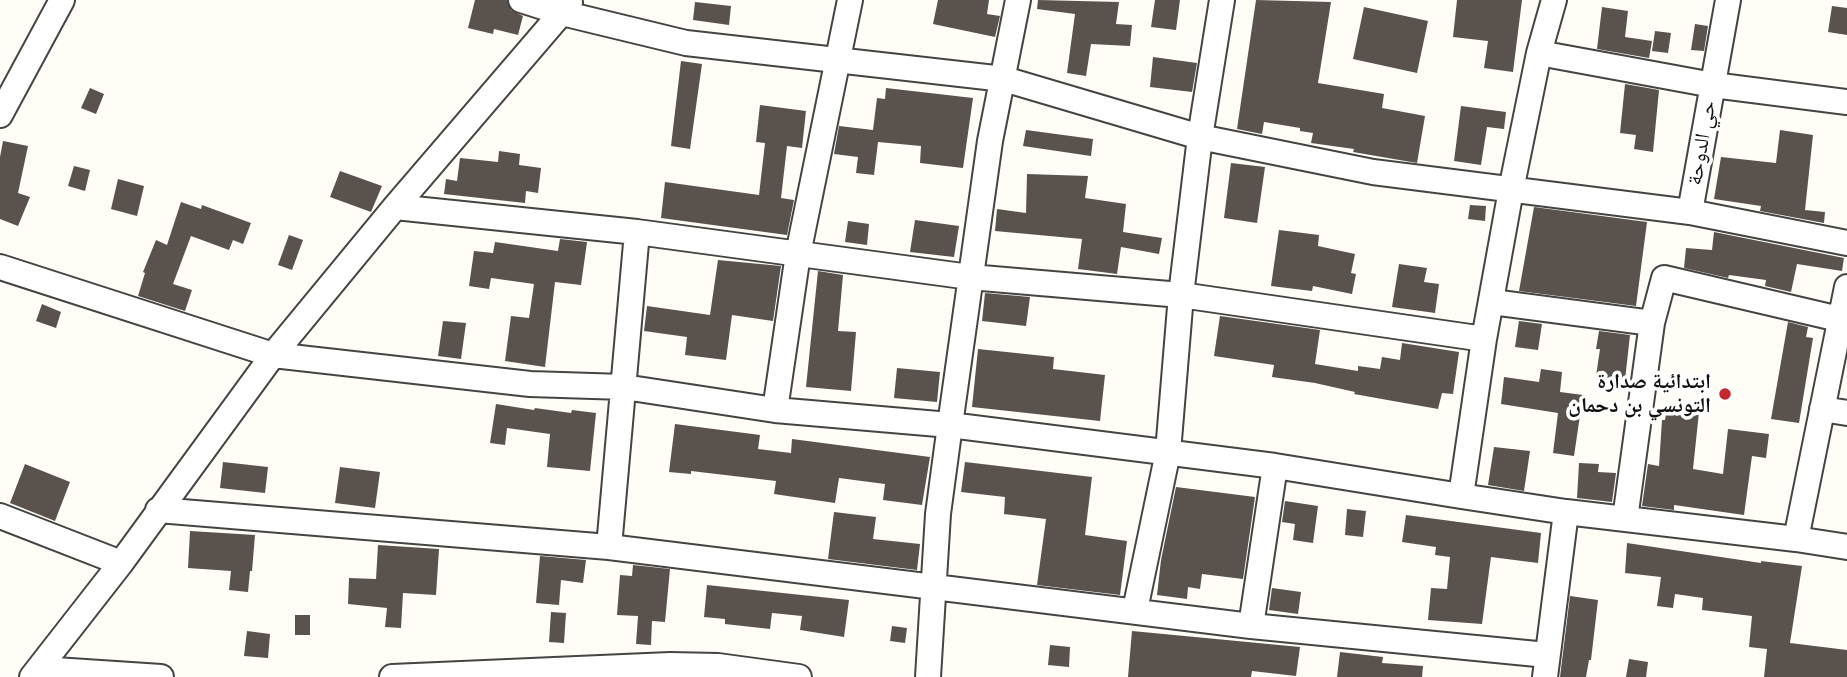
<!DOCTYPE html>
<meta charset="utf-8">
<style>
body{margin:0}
canvas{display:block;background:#fffdf5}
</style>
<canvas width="1847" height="677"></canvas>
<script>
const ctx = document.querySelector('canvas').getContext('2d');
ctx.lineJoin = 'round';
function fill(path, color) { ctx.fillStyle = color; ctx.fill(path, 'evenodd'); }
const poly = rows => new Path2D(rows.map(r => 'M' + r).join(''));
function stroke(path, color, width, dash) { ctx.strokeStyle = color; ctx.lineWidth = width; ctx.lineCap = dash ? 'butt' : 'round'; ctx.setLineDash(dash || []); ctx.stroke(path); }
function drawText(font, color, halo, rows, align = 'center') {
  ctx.font = font + ' Lora,"Noto Naskh Arabic",serif'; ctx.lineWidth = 7; ctx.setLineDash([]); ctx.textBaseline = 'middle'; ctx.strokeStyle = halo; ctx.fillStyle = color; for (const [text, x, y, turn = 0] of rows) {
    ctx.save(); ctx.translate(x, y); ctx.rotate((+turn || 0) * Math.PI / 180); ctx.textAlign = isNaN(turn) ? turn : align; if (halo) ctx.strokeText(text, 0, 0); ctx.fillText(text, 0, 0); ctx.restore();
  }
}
fill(poly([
 [475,0,507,0,511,10,523,16,518,35,494,29,493,34,468,28],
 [938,0,989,0,987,14,1000,16,995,37,933,24],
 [1038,0,1119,2,1116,24,1132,25,1130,46,1091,44,1086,76,1067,73,1075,14,1037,9],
 [1155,0,1180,0,1176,30,1151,27],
 [1256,0,1331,2,1318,83,1384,94,1382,108,1425,116,1417,163,1353,152,1354,149,1311,143,1313,133,1300,131,1300,128,1264,122,1262,134,1237,129],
 [1457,0,1522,0,1513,72,1484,68,1488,41,1453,37],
 [695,2,731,6,729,25,693,20],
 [1832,6,1847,8,1847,35,1828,32],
 [1364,7,1428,21,1417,73,1353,59],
 [1602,7,1628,11,1625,37,1652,41,1649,58,1597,49],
 [1695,24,1708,26,1704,51,1691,50],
 [1655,31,1671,33,1668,53,1652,51],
 [1153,57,1197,63,1192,92,1150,87],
 [681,61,702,64,690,149,671,146],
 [1625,84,1659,90,1653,152,1634,149,1636,135,1620,133],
 [90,88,104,94,96,114,81,108],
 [886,88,973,98,963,168,920,163,921,146,878,142,874,175,856,173,858,157,834,154,839,126,873,130,877,98,885,99],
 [760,105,806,111,802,148,787,146,781,198,794,200,787,235,661,218,665,182,759,195,765,143,756,142],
 [1461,106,1506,112,1504,129,1487,127,1481,165,1454,161],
 [1026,130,1093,139,1091,156,1023,146],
 [1780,130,1813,135,1805,210,1825,212,1824,223,1760,211,1761,206,1714,199,1721,157,1776,163],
 [3,141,28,146,18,193,30,197,18,226,0,219,0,157],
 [499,151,520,154,519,165,541,168,538,193,526,191,525,203,444,194,446,179,457,181,460,158,498,162],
 [1231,163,1265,167,1257,223,1224,218],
 [74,166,90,170,85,191,68,186],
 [340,171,382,186,371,212,330,197],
 [1027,174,1088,176,1085,198,1126,204,1123,232,1162,238,1159,254,1121,247,1117,274,1078,269,1082,239,995,231,997,209,1026,213],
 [118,179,144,186,137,216,111,209],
 [181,202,201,209,202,205,251,223,243,244,233,240,229,250,191,236,173,284,192,290,185,311,138,296,145,273,143,272,156,240,167,245],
 [1470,205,1486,206,1485,221,1468,219],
 [1534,207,1647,222,1636,306,1519,291],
 [915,220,959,226,954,257,910,252],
 [848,221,869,224,867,245,845,242],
 [1279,230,1319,235,1318,246,1355,254,1351,273,1356,274,1352,294,1313,286,1312,291,1271,286],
 [1714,232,1844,258,1842,271,1797,264,1791,292,1765,286,1766,280,1729,275,1728,278,1684,268,1686,248,1712,250],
 [289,235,303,240,292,270,278,265],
 [560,239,587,242,581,285,555,282,545,367,505,361,511,316,529,318,534,284,491,278,489,289,469,286,474,251,493,253,495,242,558,251],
 [718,260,781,266,773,321,732,315,726,360,685,355,687,337,644,331,647,306,710,315],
 [1399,264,1427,268,1424,282,1439,284,1435,313,1392,307],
 [818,271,843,275,838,331,856,332,851,391,806,387],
 [985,293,1030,297,1026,326,982,321],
 [42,304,61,312,56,328,36,321],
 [1220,316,1320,330,1315,364,1358,371,1358,366,1380,369,1382,357,1400,360,1402,343,1459,352,1453,394,1442,393,1438,409,1354,394,1355,392,1315,383,1272,377,1274,365,1214,356],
 [443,321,466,323,461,359,438,356],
 [1519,321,1542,324,1538,350,1515,347],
 [1788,322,1808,327,1806,337,1813,338,1799,423,1771,419],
 [1599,331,1630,335,1625,380,1596,376,1600,349,1596,349],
 [978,349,1054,357,1053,369,1105,375,1100,421,972,407],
 [897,368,940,372,937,402,894,398],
 [1541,369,1562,372,1560,392,1583,395,1574,456,1553,453,1558,413,1501,404,1504,377,1539,382],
 [496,404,534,410,535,408,571,413,572,410,596,413,590,471,547,467,550,434,507,428,505,445,490,443],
 [1667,407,1699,412,1693,469,1723,474,1728,429,1769,434,1766,458,1752,456,1744,515,1674,505,1674,510,1642,506,1648,464,1659,466,1662,420,1665,420],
 [675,424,760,435,758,449,791,453,792,439,930,457,922,505,883,500,885,484,839,478,835,503,774,494,776,481,691,471,691,474,669,472],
 [1494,447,1530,451,1524,491,1488,485],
 [223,462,268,467,265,493,220,488],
 [965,462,1092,477,1085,535,1127,541,1120,595,1037,585,1046,519,1004,514,1005,497,961,492],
 [1579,463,1599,464,1598,472,1616,473,1612,502,1577,498],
 [25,464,70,482,55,521,10,503],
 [340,467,380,472,375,508,335,503],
 [1176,487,1255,497,1243,579,1202,574,1200,589,1188,587,1187,599,1157,595,1161,560],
 [1285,501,1318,506,1313,543,1293,540,1295,524,1282,522],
 [1347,509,1366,511,1363,537,1345,535],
 [834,512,876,517,873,539,920,544,917,570,828,559],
 [1406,515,1541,533,1538,563,1491,557,1482,624,1428,620,1431,588,1447,589,1450,557,1435,555,1436,547,1402,542],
 [190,531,255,535,252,571,250,571,248,592,229,590,231,571,188,568],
 [1627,543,1761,563,1761,561,1802,566,1790,643,1847,650,1847,677,1764,677,1767,649,1749,647,1752,616,1702,610,1703,598,1675,594,1673,608,1657,606,1661,577,1625,573],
 [378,545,439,549,436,595,403,593,401,628,385,627,387,608,348,604,349,578,376,579],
 [540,556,586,560,583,583,561,580,559,605,536,603],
 [633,565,670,569,665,622,652,621,651,645,636,644,638,616,617,615,620,575,632,576],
 [707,585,849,600,844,637,800,630,802,616,772,613,770,629,725,624,725,619,704,617],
 [1272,588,1301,592,1298,614,1269,610],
 [1570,596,1598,600,1591,660,1589,660,1586,677,1560,677],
 [551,612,566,613,564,643,549,642],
 [295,615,310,615,310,635,295,635],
 [892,626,907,628,905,643,890,641],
 [247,631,270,634,268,658,244,656],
 [1132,631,1300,647,1296,676,1252,671,1251,677,1128,677],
 [1050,645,1070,647,1069,667,1048,665],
 [1340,652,1383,657,1382,663,1423,666,1422,677,1337,677],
 [1629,659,1648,662,1646,677,1626,677]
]), '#5a524d');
const minor = poly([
 [521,0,562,13,686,43,1004,79,1200,137,1373,172,1690,212],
 [1554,0,1539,53,1511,190,1484,339,1461,496,1566,512],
 [1728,0,1690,212,1847,243],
 [1539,53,1713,85,1847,102],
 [0,115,62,0],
 [395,207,637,232,970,277,1181,295,1484,339],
 [0,267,273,355,530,384,624,387,775,410,950,425,1275,466,1461,496],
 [1847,287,1796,539,1847,547],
 [1492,302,1652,323],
 [1822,409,1847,413],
 [775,410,798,254,850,0],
 [158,510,609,547,1251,626,1547,655],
 [0,516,121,563],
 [1625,519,1652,323,1664,278,1839,319],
 [609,547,637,232],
 [1135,610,1168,452,1181,295,1200,137,1222,0],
 [1251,626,1275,466],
 [40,669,161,677],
 [32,677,121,563,273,355,395,207,570,3],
 [392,677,670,665,718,666,799,677],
 [928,677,938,514,950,425,990,141,1018,0],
 [1545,677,1566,512,1796,539]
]);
stroke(minor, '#444', 28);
stroke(minor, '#fff', 24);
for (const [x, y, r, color] of [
 [1725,394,7,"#c4262e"]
]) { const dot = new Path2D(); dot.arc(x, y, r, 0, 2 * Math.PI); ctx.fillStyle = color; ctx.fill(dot); stroke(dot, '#fff', 2.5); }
drawText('21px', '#111', '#fff', [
 ["حي الدوحة",1702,143,-80]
]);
drawText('bold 21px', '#111', '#fff', [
 ["ابتدائية صدارة",1711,382],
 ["التونسي بن دحمان",1711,406]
], 'right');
</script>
